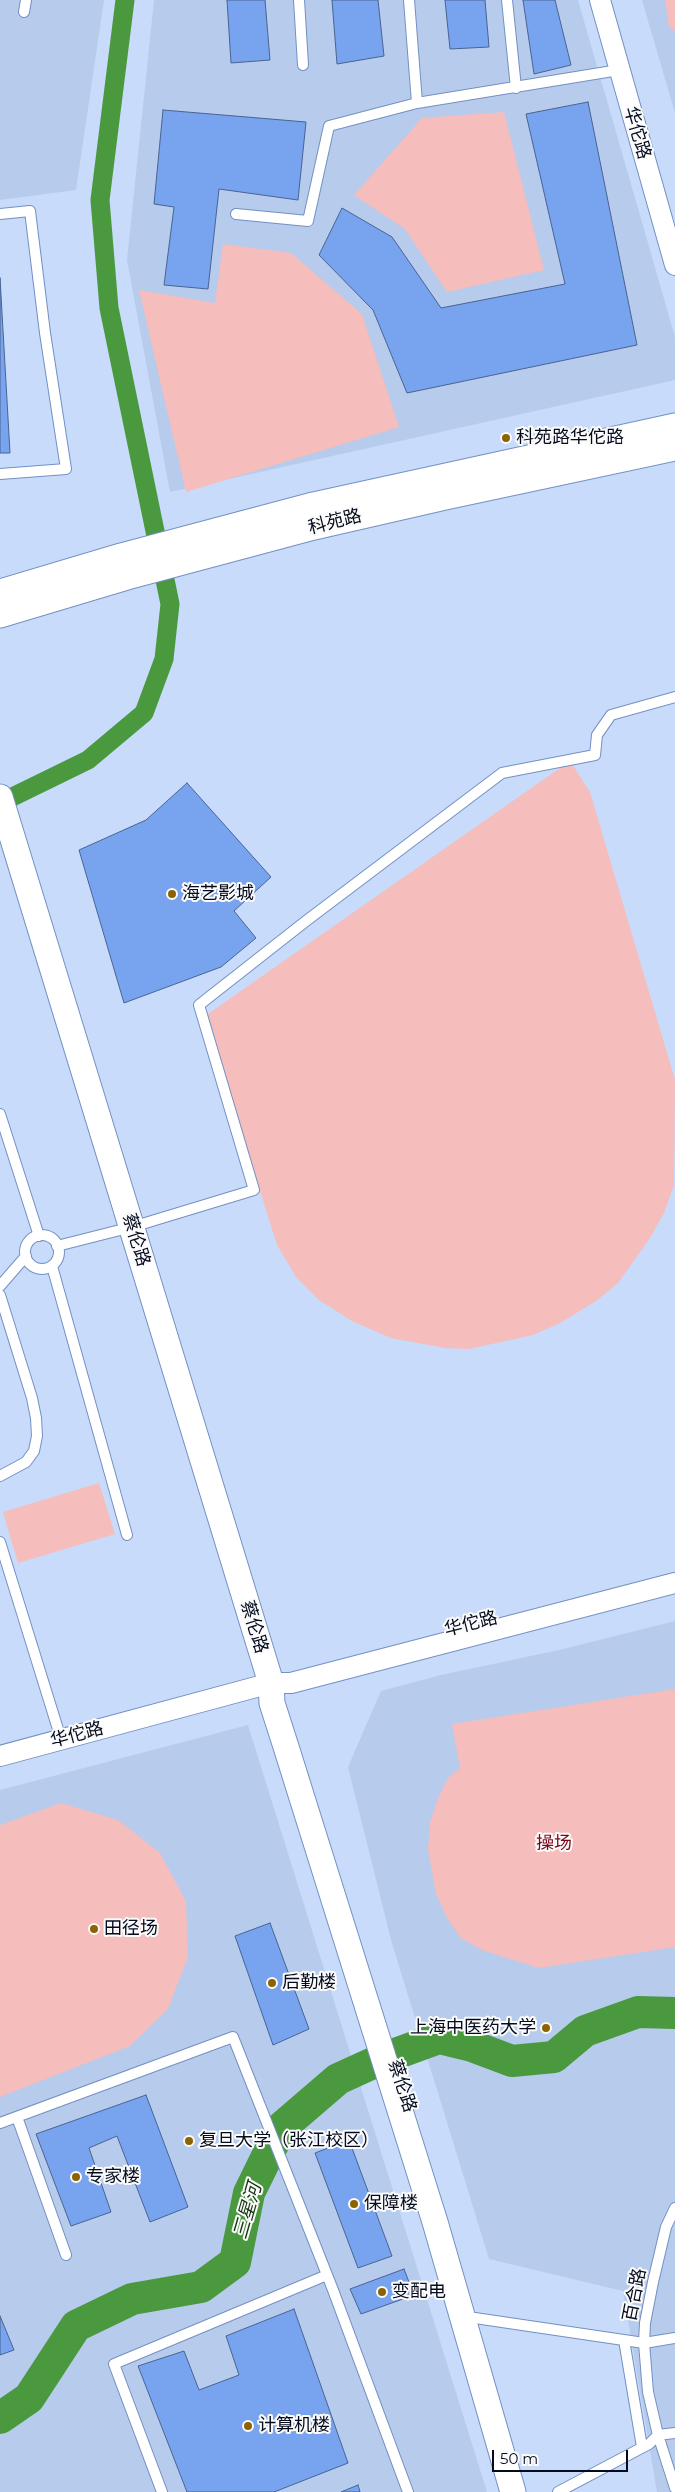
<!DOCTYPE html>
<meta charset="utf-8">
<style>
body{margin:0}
#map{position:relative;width:675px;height:2492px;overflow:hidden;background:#c8dbfb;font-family:Montserrat,sans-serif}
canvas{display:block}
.scale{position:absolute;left:492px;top:2450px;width:136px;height:22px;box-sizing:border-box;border:2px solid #040b1d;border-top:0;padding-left:6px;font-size:15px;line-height:18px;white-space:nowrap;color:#040b1d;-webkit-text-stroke:4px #fbfbfb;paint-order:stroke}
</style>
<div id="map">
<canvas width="675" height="2492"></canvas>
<div class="scale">50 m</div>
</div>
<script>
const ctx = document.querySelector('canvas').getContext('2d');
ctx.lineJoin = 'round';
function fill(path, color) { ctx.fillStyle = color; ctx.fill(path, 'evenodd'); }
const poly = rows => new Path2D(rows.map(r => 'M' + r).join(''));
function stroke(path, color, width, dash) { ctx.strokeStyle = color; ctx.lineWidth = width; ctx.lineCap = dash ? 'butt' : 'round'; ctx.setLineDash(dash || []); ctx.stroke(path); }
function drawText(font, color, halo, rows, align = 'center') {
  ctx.font = font + ' Montserrat,"Noto Sans SC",sans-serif'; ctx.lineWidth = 4; ctx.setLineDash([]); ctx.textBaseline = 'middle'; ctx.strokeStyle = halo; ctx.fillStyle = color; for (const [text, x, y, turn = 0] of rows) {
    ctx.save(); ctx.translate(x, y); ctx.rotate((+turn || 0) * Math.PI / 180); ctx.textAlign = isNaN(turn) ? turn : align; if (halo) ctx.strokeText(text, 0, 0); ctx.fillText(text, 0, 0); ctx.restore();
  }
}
fill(poly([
 [0,0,104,0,76,190,0,200],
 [154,0,578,0,675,337,675,380,170,492,127,260],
 [642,0,675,0,675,113],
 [675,1621,675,2492,657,2492,623,2291,489,2259,391,1940,348,1767,381,1691,441,1675,559,1650],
 [248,1725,487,2492,0,2492,0,1790]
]), '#b7cbed');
fill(poly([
 [665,0,675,0,675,31,669,27],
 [504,112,544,270,447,292,405,229,354,195,422,118],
 [223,244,291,253,362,314,399,427,186,492,139,290,215,303],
 [570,761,590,792,675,1080,674,1185,664,1213,650,1238,618,1283,596,1301,560,1323,533,1335,469,1349,445,1348,391,1338,352,1321,319,1300,296,1277,277,1245,205,1016],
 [99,1483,115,1534,18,1563,3,1512],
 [675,1689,675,1947,539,1968,482,1950,461,1938,447,1918,436,1894,428,1850,430,1823,438,1798,448,1778,460,1768,452,1724],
 [61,1803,118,1820,160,1853,186,1901,188,1957,168,2009,130,2046,0,2097,0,1825]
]), '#f5bdbb');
stroke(poly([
 [0,803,88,760,144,713,164,659,170,604,109,308,100,200,125,0]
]), '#4a993e', 19);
stroke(poly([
 [0,2418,29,2398,76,2326,132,2299,201,2287,235,2262,249,2193,281,2128,338,2079,384,2058,439,2038,472,2046,512,2061,554,2057,585,2031,638,2012,675,2013]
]), '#4a993e', 32);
const building = poly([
 [227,0,265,0,270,60,231,63,227,0],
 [332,0,378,0,384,56,337,64,332,0],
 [445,0,485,0,489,47,450,49,445,0],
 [523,0,555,0,571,65,534,74,523,0],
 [588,102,637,345,407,393,373,310,319,255,342,208,392,237,441,308,565,284,526,114,588,102],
 [163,110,306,122,298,200,219,189,208,289,164,285,174,207,154,204,163,110],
 [0,278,10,453,0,453,0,278],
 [187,783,271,877,234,911,256,938,221,967,124,1003,79,850,146,820,187,783],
 [270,1923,309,2029,273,2045,235,1936,270,1923],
 [146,2095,188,2207,150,2222,117,2136,89,2148,111,2212,71,2226,36,2134,146,2095],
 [349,2140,392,2256,358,2268,315,2153,349,2140],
 [404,2269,414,2295,361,2314,350,2289,404,2269],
 [294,2309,348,2463,274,2492,187,2492,138,2366,184,2351,199,2390,239,2375,226,2336,294,2309],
 [0,2316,14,2350,0,2355,0,2316],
 [358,2485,360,2492,341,2492,358,2485]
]);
fill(building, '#78a3ee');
stroke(building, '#496492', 1);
const service = poly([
 [299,0,303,65],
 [409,0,417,103],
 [507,0,516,88],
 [24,12,26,0],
 [0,214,30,211,45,333,66,469,0,474],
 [236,214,308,221,329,126,417,103,619,70],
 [0,1114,39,1236],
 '25 1252a17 17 0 1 1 34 0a17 17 0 1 1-34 0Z',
 [57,1246,132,1227,254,1190,199,1005,306,921,502,773,595,755,597,735,611,715,675,697],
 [52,1266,127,1535],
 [0,1286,26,1256],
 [0,1295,32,1398,36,1418,37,1436,34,1451,26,1462,0,1476],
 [0,1542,61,1739],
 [17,2117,66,2255],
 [0,2123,233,2037,333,2290,408,2492],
 [675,2208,666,2227,653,2282,645,2323,644,2343,648,2392,658,2435,675,2488],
 [475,2318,644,2343,675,2338],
 [624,2340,642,2447],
 [162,2492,114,2364,327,2275],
 [558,2492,649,2444,658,2435,675,2433]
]);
const minor = poly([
 [600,0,675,265],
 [0,1756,271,1683,291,1683,675,1583]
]);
const tertiary = poly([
 [0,592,121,556,309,506,675,426],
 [0,615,127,577,314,527,445,497,675,448],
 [0,797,260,1647,271,1683,272,1703,287,1750,435,2222,513,2492]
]);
stroke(service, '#7490c2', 12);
stroke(minor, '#7490c2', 22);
stroke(tertiary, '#7490c2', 27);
stroke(service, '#fff', 10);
stroke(minor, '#fff', 20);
stroke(tertiary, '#fff', 25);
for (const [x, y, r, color] of [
 [506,438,5,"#8b6303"],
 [172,894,5,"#8b6303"],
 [94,1929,5,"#8b6303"],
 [272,1983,5,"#8b6303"],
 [546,2028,5,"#8b6303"],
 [189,2141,5,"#8b6303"],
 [76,2177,5,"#8b6303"],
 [354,2204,5,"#8b6303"],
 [382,2292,5,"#8b6303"],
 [248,2426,5,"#8b6303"]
]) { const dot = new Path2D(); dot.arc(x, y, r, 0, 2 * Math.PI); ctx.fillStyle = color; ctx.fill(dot); stroke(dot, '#fbfbfb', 2); }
drawText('18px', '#040b1d', '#fbfbfb', [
 ["华佗路",637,133,74],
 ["科苑路",335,522,-14],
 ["蔡伦路",136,1240,73],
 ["华佗路",471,1624,-14],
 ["蔡伦路",254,1627,73],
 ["华佗路",77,1735,-15],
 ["蔡伦路",402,2086,72],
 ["百合路",635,2295,-79]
]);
drawText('18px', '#040b1d', '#fbfbfb', [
 ["科苑路华佗路",516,438],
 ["海艺影城",182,894],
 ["田径场",104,1929],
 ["后勤楼",282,1983],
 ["上海中医药大学",536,2028,"right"],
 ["复旦大学（张江校区）",199,2141],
 ["专家楼",86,2177],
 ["保障楼",364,2204],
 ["变配电",392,2292],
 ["计算机楼",258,2426]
], 'left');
drawText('18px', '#7a071b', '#fbfbfb', [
 ["操场",554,1844]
]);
drawText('italic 19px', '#153410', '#fbfbfb', [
 ["三星河",248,2211,-74]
]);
</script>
